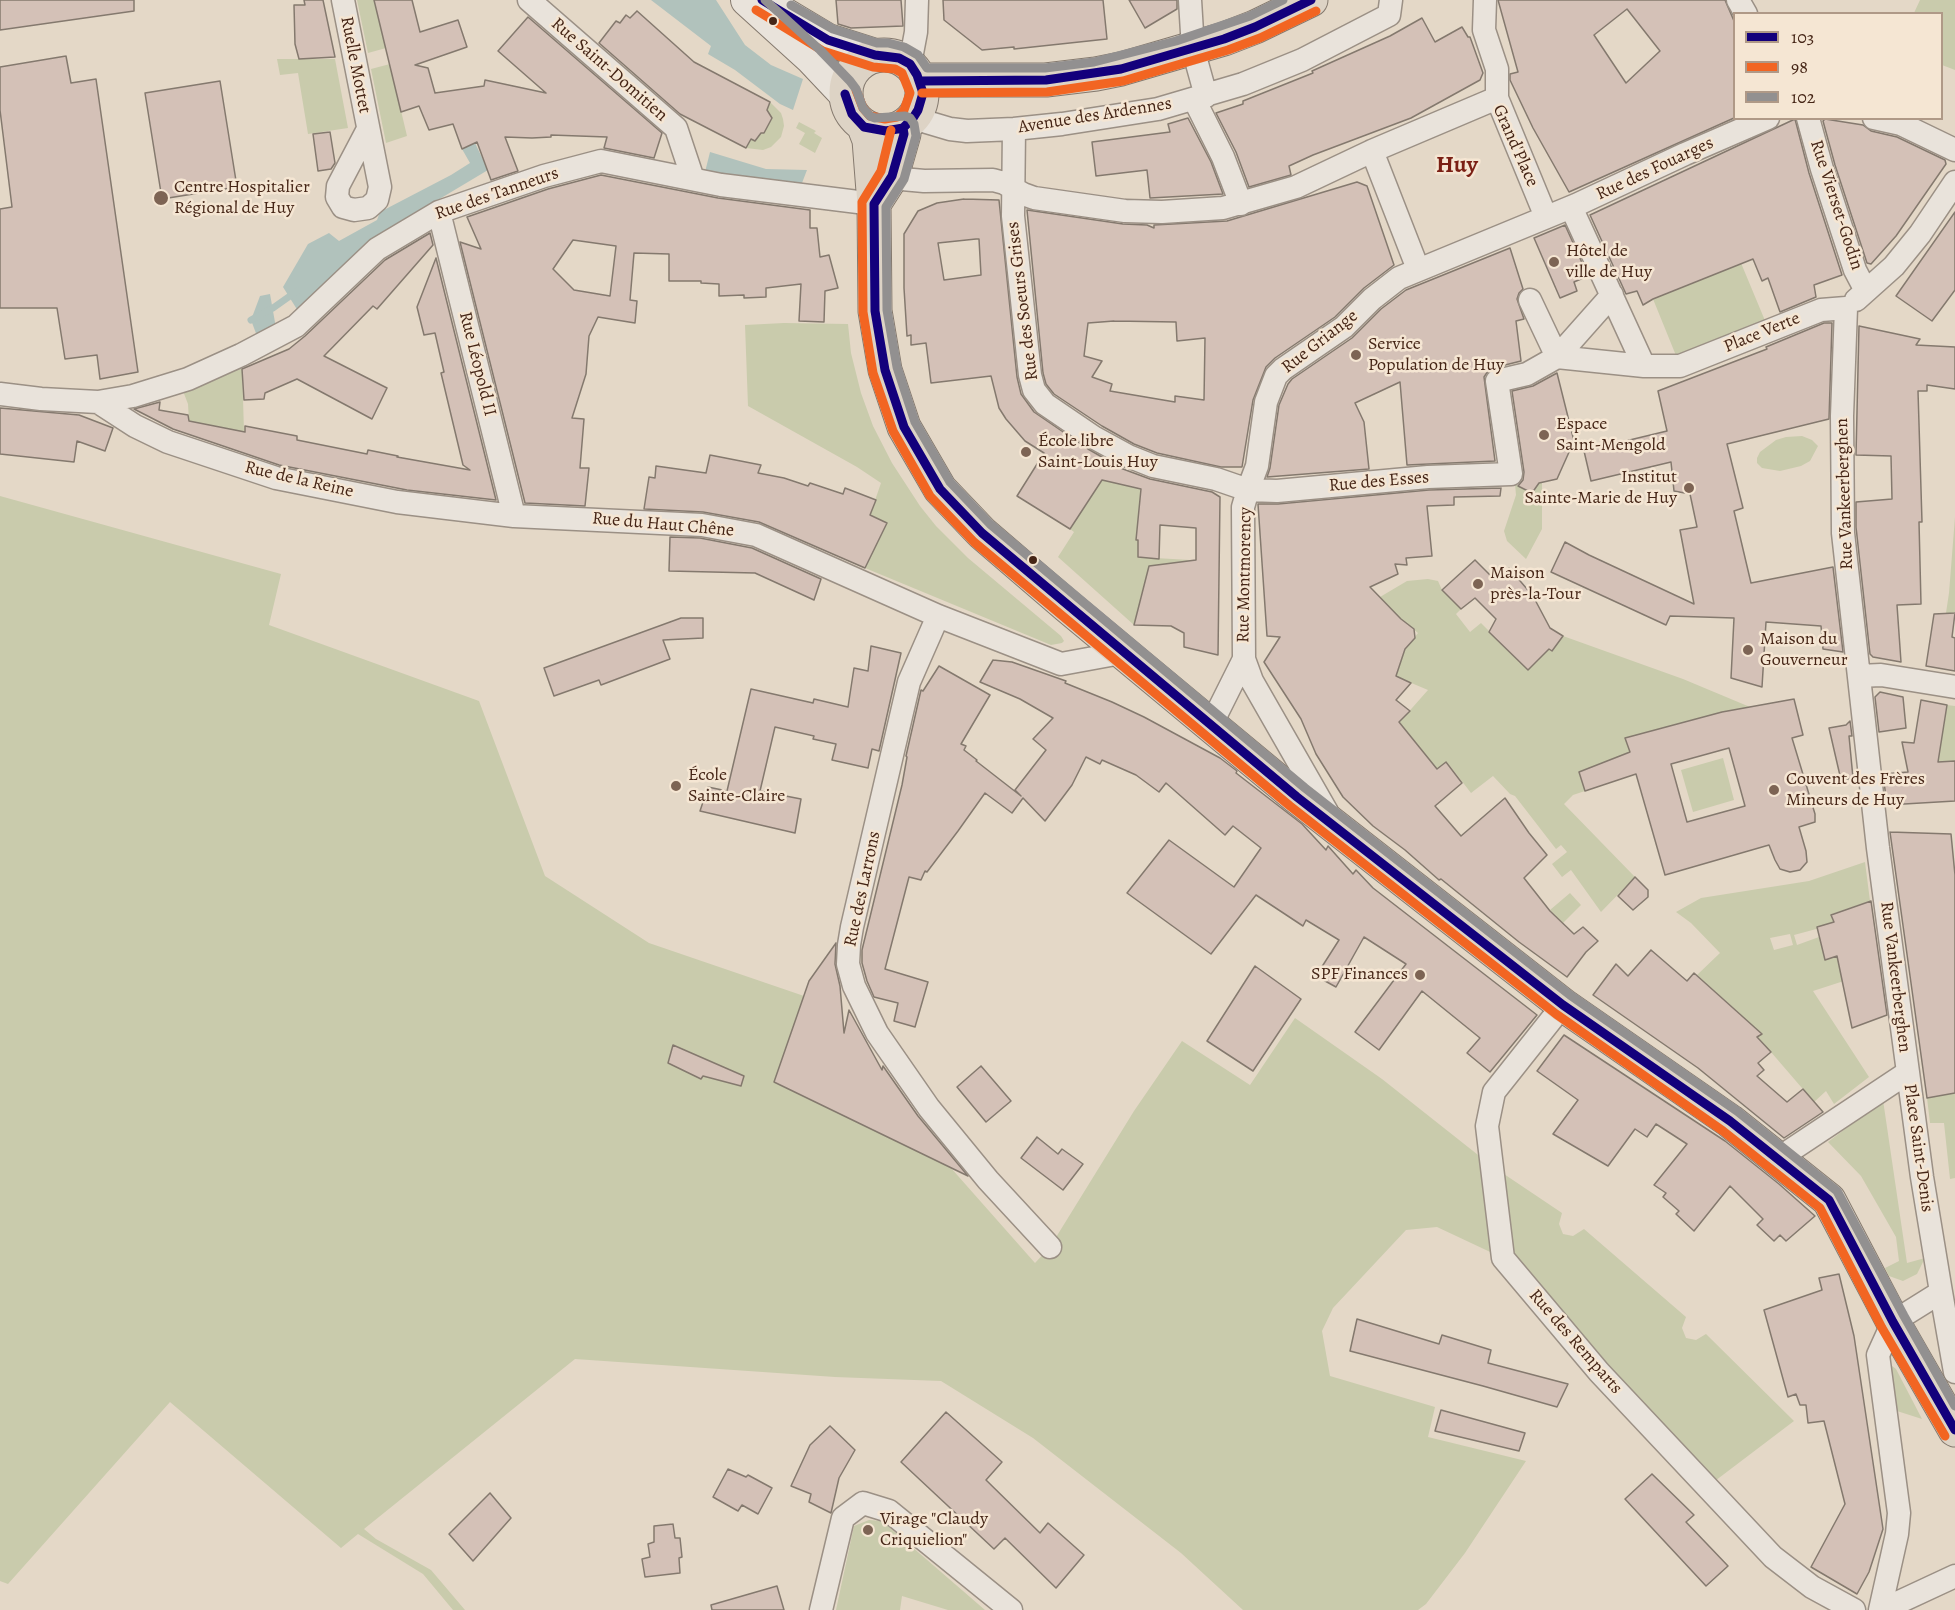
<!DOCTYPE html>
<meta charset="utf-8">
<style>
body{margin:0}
#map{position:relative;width:1955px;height:1610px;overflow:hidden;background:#e4d8c7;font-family:Alegreya,serif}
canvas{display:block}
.legend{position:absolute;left:1733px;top:12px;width:210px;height:108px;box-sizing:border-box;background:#f5e6d3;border:2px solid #af9987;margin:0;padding:8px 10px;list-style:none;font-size:18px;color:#452516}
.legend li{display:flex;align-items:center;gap:12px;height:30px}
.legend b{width:30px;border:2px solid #af9987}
</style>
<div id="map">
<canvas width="1955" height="1610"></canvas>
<ul class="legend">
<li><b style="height:8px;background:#13007c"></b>103</li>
<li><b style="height:8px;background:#f26522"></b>98</li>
<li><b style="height:8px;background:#929090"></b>102</li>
</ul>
</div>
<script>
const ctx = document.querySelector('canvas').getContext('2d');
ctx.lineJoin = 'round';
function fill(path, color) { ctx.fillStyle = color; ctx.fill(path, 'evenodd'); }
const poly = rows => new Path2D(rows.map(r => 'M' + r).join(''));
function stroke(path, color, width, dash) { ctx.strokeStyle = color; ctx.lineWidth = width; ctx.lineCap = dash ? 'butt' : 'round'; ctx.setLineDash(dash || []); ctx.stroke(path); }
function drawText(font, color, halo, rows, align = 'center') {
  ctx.font = font + ' Alegreya,serif'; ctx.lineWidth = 5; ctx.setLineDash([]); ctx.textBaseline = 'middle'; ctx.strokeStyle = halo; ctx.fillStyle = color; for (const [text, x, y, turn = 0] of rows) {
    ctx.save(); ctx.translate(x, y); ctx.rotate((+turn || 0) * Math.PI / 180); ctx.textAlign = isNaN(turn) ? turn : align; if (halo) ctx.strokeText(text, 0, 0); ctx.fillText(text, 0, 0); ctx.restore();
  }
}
fill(poly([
 [357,0,374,0,386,48,368,53],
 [1920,0,1955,0,1955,70,1942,65,1942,14,1914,13],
 [277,59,335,59,348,128,308,134,298,73,280,75],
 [390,64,407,136,386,143,371,69],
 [770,102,781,113,783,119,784,126,781,137,771,147,763,150,746,148,751,139,755,141,761,133,764,133,772,119,767,110],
 [799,122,816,131,814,133,822,138,815,153,799,144,805,133,796,128],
 [1741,263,1766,323,1677,358,1653,299],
 [784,323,848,324,851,353,861,393,873,426,892,463,920,506,936,526,968,558,1061,636,1064,641,1062,643,1051,645,865,568,887,523,870,515,881,483,857,467,748,406,745,325],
 [242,365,244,432,189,421,188,404,183,391],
 [1802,436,1812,440,1818,446,1810,461,1801,466,1780,471,1762,468,1757,463,1757,458,1760,452,1776,440,1786,437],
 [1102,480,1141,489,1136,539,1138,540,1138,557,1190,560,1190,571,1148,570,1140,599,1160,600,1156,616,1134,625,1058,557,1074,532,1070,529],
 [1540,480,1542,482,1542,529,1526,559,1507,541,1504,531,1516,495,1515,484,1532,493],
 [0,496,281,574,269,625,479,701,545,876,649,943,804,996,774,1082,951,1168,1035,1263,1050,1247,1134,1111,1182,1041,1250,1085,1295,1018,1382,1079,1492,1166,1562,1213,1559,1224,1563,1234,1573,1236,1584,1229,1686,1317,1682,1328,1686,1338,1696,1340,1706,1334,1794,1421,1707,1487,1503,1258,1437,1227,1406,1230,1333,1308,1322,1331,1330,1376,1435,1407,1428,1437,1526,1461,1465,1553,1426,1604,1418,1610,1243,1610,1181,1553,1033,1438,941,1381,835,1377,575,1359,364,1529,376,1539,431,1570,465,1610,453,1610,423,1574,358,1534,341,1548,170,1402,8,1584,0,1581],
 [1955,517,1955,613,1946,613,1949,593],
 [1428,579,1438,581,1442,590,1461,609,1456,614,1470,632,1481,623,1528,670,1539,660,1545,647,1552,651,1563,636,1683,679,1750,707,1722,712,1626,738,1630,752,1579,772,1585,791,1573,795,1564,804,1635,877,1601,912,1571,870,1562,877,1552,864,1567,852,1561,845,1556,849,1515,796,1510,794,1493,776,1471,793,1447,762,1437,769,1397,725,1428,690,1390,674,1405,649,1418,633,1401,619,1380,597,1407,581],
 [1947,705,1955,706,1955,761,1931,763,1924,723,1944,727],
 [1723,758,1734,800,1693,812,1681,770],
 [1865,862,1870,901,1832,914,1835,924,1794,935,1797,945,1819,937,1825,960,1857,949,1850,979,1813,991,1869,1077,1834,1104,1826,1091,1814,1102,1758,1037,1762,1034,1697,975,1720,953,1691,923,1676,912,1701,898,1809,881],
 [1790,934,1793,945,1774,950,1770,938],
 [1570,893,1581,905,1563,923,1550,910],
 [1955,1093,1955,1178,1950,1179,1944,1123,1930,1123,1927,1098],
 [1883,1100,1907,1263,1925,1258,1917,1274,1903,1281,1889,1276,1885,1268,1899,1261,1896,1237,1861,1176,1828,1142],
 [1892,1366,1896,1369,1922,1419,1897,1411,1890,1368],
 [869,1520,882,1521,985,1610,948,1610,902,1596,900,1610,836,1610,854,1526]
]), '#c9cbac');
fill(poly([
 [651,0,716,0,745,45,771,65,803,79,793,110,780,104,735,70,708,54,711,46],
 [475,143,488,170,391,228,359,251,298,311,283,287,308,244,329,233,339,241,377,220,380,212,451,175,470,163,462,149],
 [710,152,766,169,807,170,802,183,784,183,705,172],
 [270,294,276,328,257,336,251,320,260,296]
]), '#b1c2bc');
stroke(poly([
 [251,320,273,308,297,291]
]), '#b1c2bc', 7);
const building = poly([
 [0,0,134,0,134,11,0,30,0,0],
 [304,0,323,0,335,57,299,59,295,44,294,5,305,5,304,0],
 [374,0,412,0,420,32,458,20,467,47,415,65,428,68,435,93,484,86,485,80,546,93,498,51,528,17,662,133,654,158,604,148,607,137,551,135,551,137,532,138,505,137,518,171,491,180,477,142,462,149,453,124,429,130,419,106,401,112,374,0],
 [836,0,901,0,903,26,851,28,838,24,836,0],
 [943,0,1103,0,1107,39,1014,49,1014,47,982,50,944,20,943,0],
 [1129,0,1177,0,1177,9,1145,28,1129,0],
 [1498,0,1725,0,1734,21,1734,118,1569,192,1533,128,1510,80,1510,74,1518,72,1498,0],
 [1627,9,1660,51,1626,83,1594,35,1627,9],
 [637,11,694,62,770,102,767,110,772,118,764,133,761,133,755,141,751,139,746,148,680,114,599,43,616,21,620,23,626,15,630,18,637,11],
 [1422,18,1435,42,1462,27,1468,37,1470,37,1483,73,1480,80,1411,118,1313,155,1289,166,1291,175,1249,187,1236,152,1216,113,1243,104,1243,101,1313,73,1312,71,1390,36,1422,18],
 [66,56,71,83,96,79,138,372,100,379,97,355,65,359,57,308,0,308,0,209,12,207,0,110,0,67,66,56],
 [220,81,237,187,162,199,145,93,220,81],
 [1188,118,1211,162,1223,194,1150,198,1147,170,1096,176,1092,142,1170,132,1168,124,1188,118],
 [1795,119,1809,173,1842,275,1814,285,1816,297,1780,312,1768,278,1762,281,1753,259,1653,299,1643,305,1637,291,1626,294,1590,215,1795,119],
 [1825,119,1863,125,1871,131,1897,137,1945,160,1946,164,1896,236,1871,264,1867,263,1835,165,1823,121,1825,119],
 [330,132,335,163,331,169,318,171,313,134,330,132],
 [601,175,718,198,810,210,810,228,817,228,820,257,829,255,838,288,825,291,824,322,799,321,801,284,766,288,766,297,744,298,744,295,719,296,719,284,701,283,701,281,669,281,669,254,634,253,630,300,637,301,635,323,598,317,589,336,586,374,572,418,584,419,580,468,589,468,585,506,525,503,460,242,481,249,467,217,548,189,601,175],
 [573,240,616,246,610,296,574,290,553,269,573,240],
 [1357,182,1367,186,1394,265,1364,288,1335,317,1275,358,1266,367,1253,400,1242,467,1221,467,1157,453,1134,444,1102,426,1054,394,1046,384,1043,373,1027,210,1123,224,1147,225,1154,228,1154,225,1227,221,1357,182],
 [1114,321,1176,322,1177,341,1205,338,1204,400,1175,396,1175,402,1110,391,1112,384,1092,377,1102,361,1084,356,1088,323,1114,321],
 [964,199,999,200,1017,377,1021,394,1034,412,1088,449,1123,469,1150,479,1212,492,1220,497,1218,655,1184,647,1184,633,1171,626,1134,625,1149,566,1196,560,1196,528,1160,525,1159,559,1138,557,1138,540,1136,540,1141,489,1102,480,1070,529,1017,496,1044,453,1025,441,1006,419,999,408,991,376,931,383,926,343,911,345,911,335,907,336,904,288,904,234,918,211,937,203,964,199],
 [976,239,979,239,981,275,944,280,938,243,976,239],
 [1955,212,1955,290,1932,321,1896,296,1955,212],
 [1565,225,1588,276,1574,282,1577,291,1560,298,1534,238,1565,225],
 [430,233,433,245,377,309,373,306,324,356,387,388,372,419,297,379,265,393,264,399,244,400,242,369,289,349,305,336,385,260,430,233],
 [1510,248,1523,289,1519,293,1517,299,1524,319,1516,321,1521,361,1493,368,1488,371,1484,377,1495,461,1407,465,1400,382,1355,403,1364,422,1369,469,1267,477,1270,468,1279,405,1288,384,1292,379,1352,338,1381,309,1406,290,1510,248],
 [436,258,496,500,407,490,279,465,173,429,134,409,160,402,159,410,188,415,189,421,245,432,245,426,297,436,297,440,367,454,368,450,398,456,397,457,470,470,463,465,441,373,444,372,435,333,424,335,417,307,436,258],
 [1824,323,1832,323,1829,419,1727,444,1743,508,1734,511,1751,583,1833,567,1843,652,1823,649,1821,626,1766,622,1762,687,1731,678,1734,618,1670,616,1666,625,1551,572,1565,542,1589,555,1694,604,1680,530,1697,527,1690,494,1674,491,1671,462,1591,481,1584,451,1667,431,1658,391,1767,349,1766,347,1824,323],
 [1859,326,1920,339,1916,345,1955,347,1955,389,1927,385,1927,391,1918,391,1922,522,1919,522,1921,604,1897,605,1901,662,1873,657,1870,654,1856,527,1856,502,1892,499,1891,456,1856,455,1859,326],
 [1557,373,1574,441,1557,479,1539,483,1532,493,1518,486,1523,480,1524,472,1512,391,1533,386,1557,373],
 [0,408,79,415,113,428,105,451,77,441,74,462,0,454,0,408],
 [710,455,761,465,758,473,784,478,808,486,810,483,843,494,845,488,876,500,870,515,887,523,865,568,759,522,703,512,644,509,649,477,655,478,656,466,706,473,710,455],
 [1501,488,1500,496,1454,497,1454,505,1427,506,1432,556,1406,558,1407,565,1395,564,1398,574,1370,587,1401,619,1414,629,1415,638,1405,649,1396,676,1411,683,1396,700,1410,711,1399,722,1437,769,1446,762,1462,783,1435,806,1461,836,1505,798,1529,833,1547,855,1524,878,1550,911,1574,934,1583,927,1598,941,1586,952,1567,977,1519,942,1441,879,1439,880,1405,850,1373,826,1343,797,1316,754,1301,719,1264,662,1280,637,1267,636,1258,504,1278,504,1429,490,1501,488],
 [670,537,700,538,752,548,821,579,814,600,755,573,669,571,670,537],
 [1475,560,1495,580,1509,568,1533,596,1550,628,1563,636,1552,651,1549,649,1528,670,1489,632,1496,619,1475,598,1461,609,1442,590,1475,560],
 [1955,613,1952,637,1955,638,1955,671,1926,666,1934,614,1955,613],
 [681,618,703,618,703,638,663,640,670,659,601,685,599,680,554,696,544,668,681,618],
 [871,646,901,653,879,751,872,749,868,768,832,760,836,744,813,739,814,736,775,727,760,791,801,799,795,833,700,811,708,787,727,791,751,689,813,703,814,699,848,707,854,668,868,671,871,646],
 [993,660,1012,662,1066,681,1065,683,1112,702,1144,717,1220,758,1237,771,1236,773,1302,824,1326,850,1328,846,1353,874,1356,870,1373,888,1537,1015,1490,1072,1467,1053,1480,1038,1422,991,1379,1050,1355,1032,1406,964,1364,937,1336,987,1316,976,1339,940,1306,920,1303,926,1256,895,1211,954,1127,893,1169,840,1234,887,1261,848,1233,826,1225,835,1166,783,1159,792,1136,775,1102,760,1100,764,1086,757,1072,785,1045,821,1023,798,1012,813,985,793,958,831,927,872,925,871,921,880,909,877,885,969,928,982,915,1027,894,1021,898,1003,874,997,867,981,862,963,862,950,902,785,907,757,906,756,921,690,923,691,939,666,990,695,961,744,966,746,964,750,977,760,976,761,1021,796,1015,790,1046,750,1033,739,1053,718,1020,699,980,682,993,660],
 [1880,692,1903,697,1906,728,1879,732,1875,697,1880,692],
 [1794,699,1803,735,1792,738,1815,814,1815,822,1799,827,1806,851,1807,862,1800,870,1790,872,1780,869,1775,860,1769,845,1665,875,1636,774,1585,791,1579,772,1630,752,1625,738,1722,712,1794,699],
 [1729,748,1745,806,1687,822,1671,764,1729,748],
 [1921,700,1947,705,1938,762,1955,761,1955,801,1887,805,1883,774,1908,772,1902,742,1914,743,1921,700],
 [1850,721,1852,736,1849,736,1853,778,1841,780,1829,728,1846,725,1850,721],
 [1890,832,1951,834,1955,875,1955,1093,1927,1098,1890,832],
 [1635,877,1648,890,1648,897,1633,910,1618,896,1635,877],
 [1871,901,1887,1015,1852,1028,1837,956,1825,960,1817,927,1834,922,1831,915,1871,901],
 [836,943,835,964,840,986,844,1033,849,1010,882,1070,883,1066,918,1116,968,1176,774,1082,809,981,836,943],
 [1651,950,1687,981,1694,973,1762,1034,1757,1037,1771,1052,1758,1063,1764,1070,1757,1076,1787,1102,1803,1089,1823,1112,1784,1138,1698,1068,1593,995,1616,964,1628,976,1651,950],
 [1255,966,1301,999,1253,1071,1207,1041,1255,966],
 [1564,1035,1725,1141,1779,1184,1815,1216,1786,1241,1780,1235,1774,1241,1757,1225,1763,1219,1730,1186,1694,1231,1676,1214,1679,1211,1663,1197,1666,1193,1654,1185,1687,1144,1656,1124,1647,1137,1635,1129,1608,1166,1553,1134,1578,1100,1537,1071,1564,1035],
 [673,1045,744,1076,741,1086,703,1076,701,1079,668,1063,673,1045],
 [981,1066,1011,1101,986,1122,957,1087,981,1066],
 [1037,1137,1058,1154,1062,1149,1083,1164,1063,1190,1021,1158,1037,1137],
 [1839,1274,1854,1336,1883,1529,1869,1572,1857,1594,1811,1567,1845,1504,1824,1421,1808,1423,1806,1405,1800,1405,1796,1394,1788,1397,1764,1310,1822,1290,1819,1278,1839,1274],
 [1357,1319,1439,1344,1442,1335,1491,1350,1488,1363,1568,1384,1557,1407,1483,1386,1350,1351,1357,1319],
 [1441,1410,1525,1433,1519,1451,1435,1431,1441,1410],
 [946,1412,1002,1462,986,1480,1040,1533,1048,1523,1084,1555,1056,1588,1005,1538,994,1549,901,1462,946,1412],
 [830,1426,855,1450,839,1478,831,1513,809,1502,811,1494,791,1486,810,1445,830,1426],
 [728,1469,746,1477,748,1475,772,1488,758,1514,742,1505,738,1511,713,1497,728,1469],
 [1652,1474,1694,1515,1686,1522,1728,1566,1706,1586,1625,1499,1652,1474],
 [490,1493,511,1518,473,1561,449,1534,490,1493],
 [673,1524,675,1538,680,1538,682,1557,679,1558,680,1573,645,1577,642,1559,650,1557,648,1544,654,1542,654,1526,673,1524],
 [777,1586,784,1610,712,1610,711,1605,777,1586]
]);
fill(building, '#d4c1b7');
stroke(building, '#84796e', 1.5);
const street = poly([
 [343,0,380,187,377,200,368,208,354,210,343,207,337,197,338,186,368,129],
 [529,0,676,128,693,179],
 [1190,0,1193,49,1206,96],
 [1485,0,1484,30,1497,69,1497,98,1546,217],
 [1738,0,1746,14],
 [910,64,916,32,917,0],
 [1194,99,1223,157,1241,204],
 [913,118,950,129,967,131,1014,129,1062,124,1158,109,1243,84,1302,60,1389,15,1391,0],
 [1808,118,1822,169,1855,270,1866,291],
 [1874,118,1901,124,1955,150],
 [1014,129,1013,216,1030,375,1034,390,1045,404,1095,438,1128,456,1153,466,1216,479,1248,490,1277,491,1428,477,1511,474,1497,381,1527,374,1557,357,1612,295],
 [1372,151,1418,269],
 [892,176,902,179,924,181,993,180,1004,183,1023,194,1034,198,1125,211,1162,212,1223,208,1296,187,1372,151,1497,98],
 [1571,207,1644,366],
 [439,212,514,516],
 [1530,300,1557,357,1644,366,1680,366,1821,310,1846,308],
 [1856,300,1894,266,1920,234,1955,182],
 [1846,308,1842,416,1843,533,1878,848,1922,1177,1941,1292,1893,1322,1878,1355,1899,1513,1897,1534,1880,1610],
 [0,394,41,399,98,402,133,396,188,379,241,355,296,326,377,249,439,212,544,176,601,161,721,185,874,204],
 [98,402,135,426,168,442,276,478,397,502,514,516,702,525,756,535,938,616,1061,664,1121,653],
 [938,616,909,682,852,927,849,945,848,964,854,986,877,1033,929,1108,988,1180,1050,1247],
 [1244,659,1252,681,1327,812],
 [1859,676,1881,675,1955,687],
 [1211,725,1244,659,1243,507,1248,490,1257,466,1266,402,1276,376,1283,369,1344,327,1372,299,1399,278,1576,205,1685,154,1768,118],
 [1563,1005,1494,1092,1487,1126,1503,1258,1599,1372,1773,1557,1812,1587,1854,1610],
 [1779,1158,1907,1073],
 [1941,1292,1955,1372],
 [821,1610,843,1518,863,1503,889,1511,1011,1610],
 [1882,1610,1955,1576]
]);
const secondary = poly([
 [747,0,812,59,845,94],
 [781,12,828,40,875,55]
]);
const primary = poly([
 '846 93a38 38 0 1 1 76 0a38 38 0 1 1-76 0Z',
 [921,81,931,80,1046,80,1096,74,1121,69,1224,39,1255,27,1311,0],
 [864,127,869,140,874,204,875,311,885,370,904,427,940,489,982,533,1067,606,1297,797,1563,1005,1730,1121,1829,1200,1893,1322,1955,1430],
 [874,204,892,176,904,134,903,128]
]);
stroke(street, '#9b9085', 25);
stroke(secondary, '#84796e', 34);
stroke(primary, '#84796e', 35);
stroke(street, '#e9e3db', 22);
stroke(secondary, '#e9e3db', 32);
stroke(primary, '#ddd3c5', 33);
stroke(poly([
 [762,0,828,40,875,55,899,58,910,64,917,75,923,93,918,110,913,118,903,128,886,131,864,127,852,114,845,94],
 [921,81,1046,80,1121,69,1224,39,1255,27,1311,0],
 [903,128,904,134,892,176,874,204,875,311,885,370,904,427,940,489,982,533,1297,797,1563,1005,1730,1121,1829,1200,1893,1322,1955,1430]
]), '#13007c', 9);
stroke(poly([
 [756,10,823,51,873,67,895,69,902,73,910,93,904,110,897,117,885,119,870,116,863,108,856,90],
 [922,93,1047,92,1123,81,1228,50,1260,38,1316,11],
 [891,130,881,171,862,202,863,312,873,373,893,431,930,496,974,542,1290,806,1556,1014,1723,1131,1820,1208,1882,1328,1945,1436]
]), '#f26522', 9);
stroke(poly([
 [765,0,820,50,850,81,856,89,863,108,870,116,875,118,905,116,910,118,914,124,916,136,904,179,886,207,887,310,897,367,915,422,950,482,990,524,1305,788,1570,995,1737,1111,1837,1191,1904,1316,1955,1406],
 [791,5,833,29,877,43,888,43,904,47,918,55,927,68,1045,68,1094,62,1176,41,1250,16,1283,0]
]), '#929090', 9);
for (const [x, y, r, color] of [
 [773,21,5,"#452516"],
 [161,198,8,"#7d6454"],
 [1554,262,6,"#7d6454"],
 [1356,355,6,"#7d6454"],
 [1544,435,6,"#7d6454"],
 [1026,452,6,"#7d6454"],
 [1689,488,6,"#7d6454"],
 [1033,560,5,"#452516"],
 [1478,584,6,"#7d6454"],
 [1748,650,6,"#7d6454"],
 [676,786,6,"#7d6454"],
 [1774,790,6,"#7d6454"],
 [1420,975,6,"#7d6454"],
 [868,1530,6,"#7d6454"]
]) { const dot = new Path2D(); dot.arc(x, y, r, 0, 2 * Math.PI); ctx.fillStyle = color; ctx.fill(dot); stroke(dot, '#f5e6d3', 2); }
drawText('18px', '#452516', '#f5e6d3', [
 ["Ruelle Mottet",355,65,79],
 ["Rue Saint-Domitien",609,70,41],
 ["Avenue des Ardennes",1095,116,-9],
 ["Grand'Place",1515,146,66],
 ["Rue des Fouarges",1655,169,-25],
 ["Rue des Tanneurs",497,194,-19],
 ["Rue Vierset-Godin",1836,205,72],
 ["Rue des Soeurs Grises",1023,301,-97],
 ["Place Verte",1762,333,-22],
 ["Rue Griange",1320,342,-38],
 ["Rue Léopold II",477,364,76],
 ["Rue de la Reine",299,480,13],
 ["Rue des Esses",1379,482,-5],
 ["Rue Vankeerberghen",1845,494,-92],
 ["Rue du Haut Chêne",663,525,5],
 ["Rue Montmorency",1245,575,-89],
 ["Rue des Larrons",863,889,-78],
 ["Rue Vankeerberghen",1895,977,83],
 ["Place Saint-Denis",1918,1148,82],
 ["Rue des Remparts",1575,1342,49]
]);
drawText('18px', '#452516', '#f5e6d3', [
 ["Centre Hospitalier",174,188],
 ["Régional de Huy",174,209],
 ["Hôtel de",1566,252],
 ["ville de Huy",1566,273],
 ["Service",1368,345],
 ["Population de Huy",1368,366],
 ["Espace",1556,425],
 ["Saint-Mengold",1556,446],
 ["École libre",1038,442],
 ["Saint-Louis Huy",1038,463],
 ["Institut",1677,478,"right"],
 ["Sainte-Marie de Huy",1677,499,"right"],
 ["Maison",1490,574],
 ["près-la-Tour",1490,595],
 ["Maison du",1760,640],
 ["Gouverneur",1760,661],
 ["École",688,776],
 ["Sainte-Claire",688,797],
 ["Couvent des Frères",1786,780],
 ["Mineurs de Huy",1786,801],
 ["SPF Finances",1408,975,"right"],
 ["Virage \"Claudy",880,1520],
 ["Criquielion\"",880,1541]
], 'left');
drawText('bold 24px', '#7a1f14', '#f5e6d3', [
 ["Huy",1457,166]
]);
</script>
